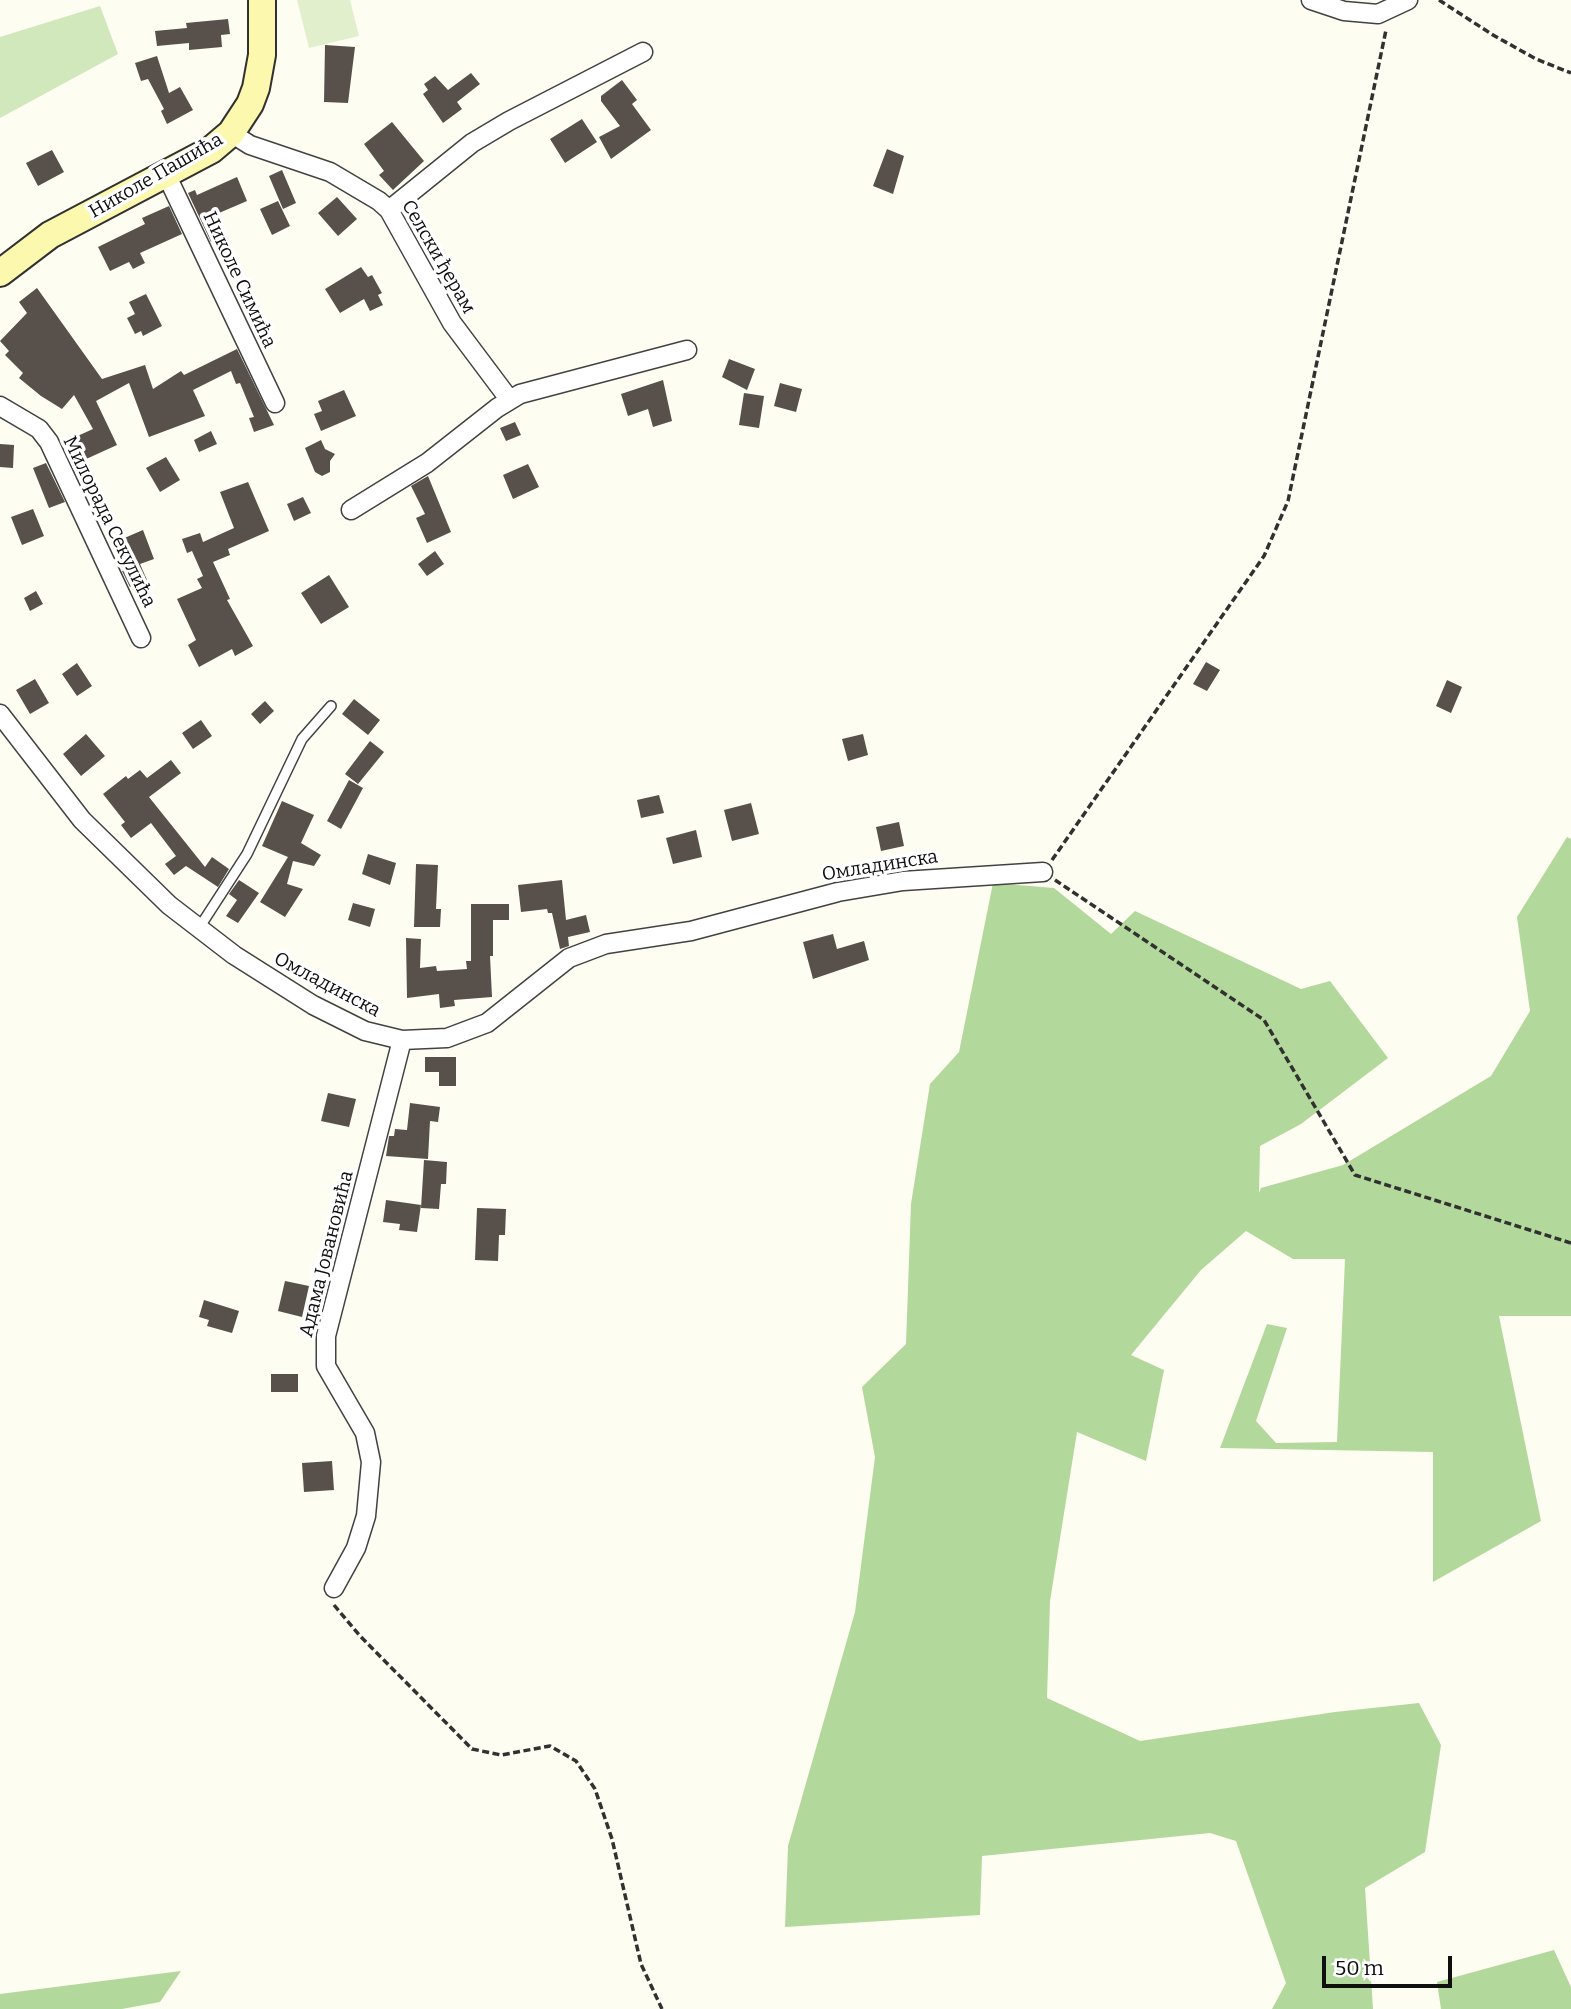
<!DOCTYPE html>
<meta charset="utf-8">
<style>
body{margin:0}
#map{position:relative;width:1571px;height:2009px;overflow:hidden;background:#fefdf1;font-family:Bitter,serif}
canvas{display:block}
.scale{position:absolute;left:1322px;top:1956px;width:130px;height:32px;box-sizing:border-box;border:4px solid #0f0f0f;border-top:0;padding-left:9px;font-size:21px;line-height:24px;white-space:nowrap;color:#0f0f0f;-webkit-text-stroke:5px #fff;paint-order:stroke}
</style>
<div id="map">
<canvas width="1571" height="2009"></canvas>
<div class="scale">50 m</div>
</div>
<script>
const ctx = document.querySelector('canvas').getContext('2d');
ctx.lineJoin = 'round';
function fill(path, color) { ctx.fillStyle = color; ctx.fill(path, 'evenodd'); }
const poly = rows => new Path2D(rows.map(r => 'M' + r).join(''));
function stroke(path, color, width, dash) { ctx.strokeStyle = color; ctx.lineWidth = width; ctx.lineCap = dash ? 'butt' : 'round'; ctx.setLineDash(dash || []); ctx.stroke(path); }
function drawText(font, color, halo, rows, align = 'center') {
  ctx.font = font + ' Bitter,serif'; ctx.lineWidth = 7; ctx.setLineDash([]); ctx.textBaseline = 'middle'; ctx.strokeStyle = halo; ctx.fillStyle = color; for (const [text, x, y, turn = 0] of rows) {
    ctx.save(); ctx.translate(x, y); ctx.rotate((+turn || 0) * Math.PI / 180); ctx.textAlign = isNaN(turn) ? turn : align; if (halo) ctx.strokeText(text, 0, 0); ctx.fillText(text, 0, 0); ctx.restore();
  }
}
fill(poly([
 [100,6,118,54,0,118,0,37]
]), '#d0e8bb');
fill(poly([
 [1567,837,1571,839,1571,1316,1499,1316,1541,1521,1433,1582,1433,1452,1220,1448,1267,1324,1287,1328,1256,1421,1276,1443,1337,1442,1345,1259,1293,1259,1246,1231,1201,1270,1131,1355,1164,1370,1146,1461,1077,1432,1050,1601,1047,1698,1140,1741,1335,1712,1419,1703,1441,1745,1425,1852,1365,1888,1373,2009,1272,2009,1286,1983,1236,1841,1210,1833,982,1856,980,1915,785,1927,788,1846,855,1612,875,1457,862,1387,906,1344,911,1204,930,1084,959,1052,993,883,1054,888,1111,934,1135,911,1301,989,1330,981,1388,1058,1301,1124,1260,1146,1259,1193,1261,1188,1343,1165,1491,1076,1530,1011,1517,917],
 [1554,1950,1571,1987,1571,2009,1441,2009,1437,1982],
 [181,1971,160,2002,122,2009,0,2009,0,1994]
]), '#b3d89b');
fill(poly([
 [297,0,350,0,359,36,309,48]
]), '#e1efcd');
fill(poly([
 [228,19,230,34,221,35,222,47,189,50,189,43,157,46,155,31,187,28,186,23],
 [325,45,355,47,348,103,324,102],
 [157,56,169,93,180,87,193,110,167,124,161,111,164,109,148,79,141,81,135,63],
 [471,73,480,84,457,102,462,109,443,123,423,94,428,90,424,84,435,76,448,90],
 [622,80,637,100,632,104,651,130,611,159,599,137,620,126,601,101,601,96],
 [582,119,597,142,565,163,550,139],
 [392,122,424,161,393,190,379,175,384,171,364,144],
 [887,149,904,156,893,194,873,186],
 [52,150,64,172,38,186,26,163],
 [282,170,296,203,283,209,269,176],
 [237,177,247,201,212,216,221,238,211,242,188,193,195,190,197,195],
 [337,197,357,219,338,236,318,213],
 [278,201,290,226,272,235,260,209],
 [169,206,182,234,140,253,145,263,133,269,129,262,110,271,98,247,145,224,142,218],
 [361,267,368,277,372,275,382,293,378,295,383,305,370,311,364,299,340,313,325,289],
 [37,288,102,379,145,365,153,389,181,371,184,375,237,349,274,425,254,432,249,418,254,417,240,383,236,384,231,371,193,390,205,416,149,437,129,383,96,401,117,445,84,460,73,438,93,429,74,395,62,409,41,396,19,378,23,373,5,355,9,351,0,341,27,313,19,302],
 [146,294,162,326,143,336,141,331,135,334,127,318,135,314,129,302],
 [729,359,755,369,747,390,722,377],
 [663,380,672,421,653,427,648,409,628,416,621,394],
 [780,383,802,389,796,412,774,406],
 [344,390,356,416,321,431,314,414,322,411,318,401],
 [744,393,764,396,759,428,739,425],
 [515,422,521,435,506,441,500,428],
 [211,431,217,444,199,452,194,440],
 [321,440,325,449,335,454,330,461,330,472,322,476,315,472,305,448],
 [0,444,14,445,13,468,0,467],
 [166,457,180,480,160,492,146,468],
 [46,463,65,502,49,508,33,468],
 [528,464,539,487,513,499,503,475],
 [428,476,451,532,427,543,416,518,425,514,411,486],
 [248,482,269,531,228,549,230,555,213,562,230,599,227,600,253,646,235,656,232,649,199,667,188,645,196,640,177,599,202,588,197,579,203,576,192,551,187,553,182,539,200,533,203,542,234,528,220,492],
 [303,497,311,513,294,521,287,504],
 [33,509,44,536,22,545,11,517],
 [143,530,154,559,140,564,147,580,130,587,122,571,133,566,122,539],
 [435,551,444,564,427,576,418,564],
 [329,575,349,607,321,624,301,593],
 [36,591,43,604,30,611,24,598],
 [1206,662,1220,670,1207,691,1193,684],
 [77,663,92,686,77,696,62,674],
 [35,679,49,703,30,714,16,690],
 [1447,680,1462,687,1451,713,1436,706],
 [354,699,380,720,368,735,342,714],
 [265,701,274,711,260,724,251,714],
 [201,720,212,736,193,749,182,733],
 [86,734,105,756,81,776,63,754],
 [863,734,868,755,848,761,842,739],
 [370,741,384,752,358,784,345,774],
 [171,760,181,773,149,797,205,867,212,857,229,869,218,887,186,866,174,875,165,864,176,856,151,823,131,838,121,825,125,822,103,794,126,776,128,779,140,770,147,778],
 [349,780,363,788,341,829,327,821],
 [659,795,664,813,641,818,637,800],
 [282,801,314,815,301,843,321,855,314,866,293,861,287,884,303,889,285,917,260,902,288,857,262,846],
 [751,803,759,834,732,841,724,810],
 [899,822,904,846,881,851,876,827],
 [696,830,702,857,673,864,666,838],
 [368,854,396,863,390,885,362,874],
 [416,864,438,865,436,909,441,909,440,927,414,927],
 [239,880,259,893,238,923,226,916,237,900,229,894],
 [562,880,566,920,586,915,590,932,568,937,569,946,560,949,552,913,548,913,547,909,521,912,518,885],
 [353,903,375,909,370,927,348,920],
 [471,904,509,904,509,920,493,920,493,956,490,956,492,997,454,1000,455,1006,440,1008,439,994,407,998,406,938,421,939,420,968,436,966,437,971,467,969,466,961,471,961],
 [833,934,837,949,864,941,869,960,813,979,803,942],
 [425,1057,456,1057,456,1086,439,1086,439,1072,425,1072],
 [328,1093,356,1099,349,1127,321,1121],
 [410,1103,440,1107,438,1122,430,1121,428,1159,386,1156,389,1136,394,1136,395,1129,407,1130],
 [424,1160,447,1162,446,1184,441,1184,439,1209,421,1208],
 [386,1200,421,1205,417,1232,399,1230,400,1224,383,1222],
 [477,1208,506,1209,505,1235,499,1235,498,1261,475,1260],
 [285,1281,309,1286,302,1317,278,1311],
 [204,1300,239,1311,232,1333,207,1326,209,1320,199,1317],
 [271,1374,298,1374,298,1392,271,1392],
 [332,1461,334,1490,304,1492,302,1463]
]), '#57504b');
const lane = poly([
 [199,928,247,854,302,739,331,706]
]);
const street = poly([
 [1311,0,1344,11,1378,14,1408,0],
 [231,133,250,145,330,172,379,201,389,210,452,323,509,399],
 [166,174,275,403],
 [389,210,472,143,509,121,643,52],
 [0,406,39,429,49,442,141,638],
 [351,510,427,463,497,408,520,394,687,350],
 [0,714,82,820,169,905,234,955,313,1005,365,1031,402,1040,447,1038,487,1023,569,958,606,944,691,931,838,892,903,881,1043,872],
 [334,1588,356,1548,366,1516,371,1462,365,1433,326,1366,326,1336,402,1040]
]);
const secondary = poly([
 [0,273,50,235,211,150,231,133,250,104,256,88,262,55,262,0]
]);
stroke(lane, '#424242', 12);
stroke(street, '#424242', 21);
stroke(secondary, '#313131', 30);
stroke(poly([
 [1439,0,1493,35,1536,59,1571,73],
 [1052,860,1264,556,1288,501,1386,30],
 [1055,880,1264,1020,1355,1175,1571,1243],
 [334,1605,360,1636,472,1749,501,1755,550,1746,576,1761,595,1789,612,1839,641,1964,662,2009]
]), '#313131', 3.5, [7, 3.5]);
stroke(lane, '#fff', 9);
stroke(street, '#fff', 18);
stroke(secondary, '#fcf8ae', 26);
drawText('19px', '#0f0f0f', '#fff', [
 ["Николе Пашића",156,176,-30],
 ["Селски ђерам",438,257,60],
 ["Николе Симића",239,280,65],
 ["Милорада Секулића",109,522,64],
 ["Омладинска",880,866,-9],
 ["Омладинска",327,985,28],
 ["Адама Јовановића",327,1254,-76]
]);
</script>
